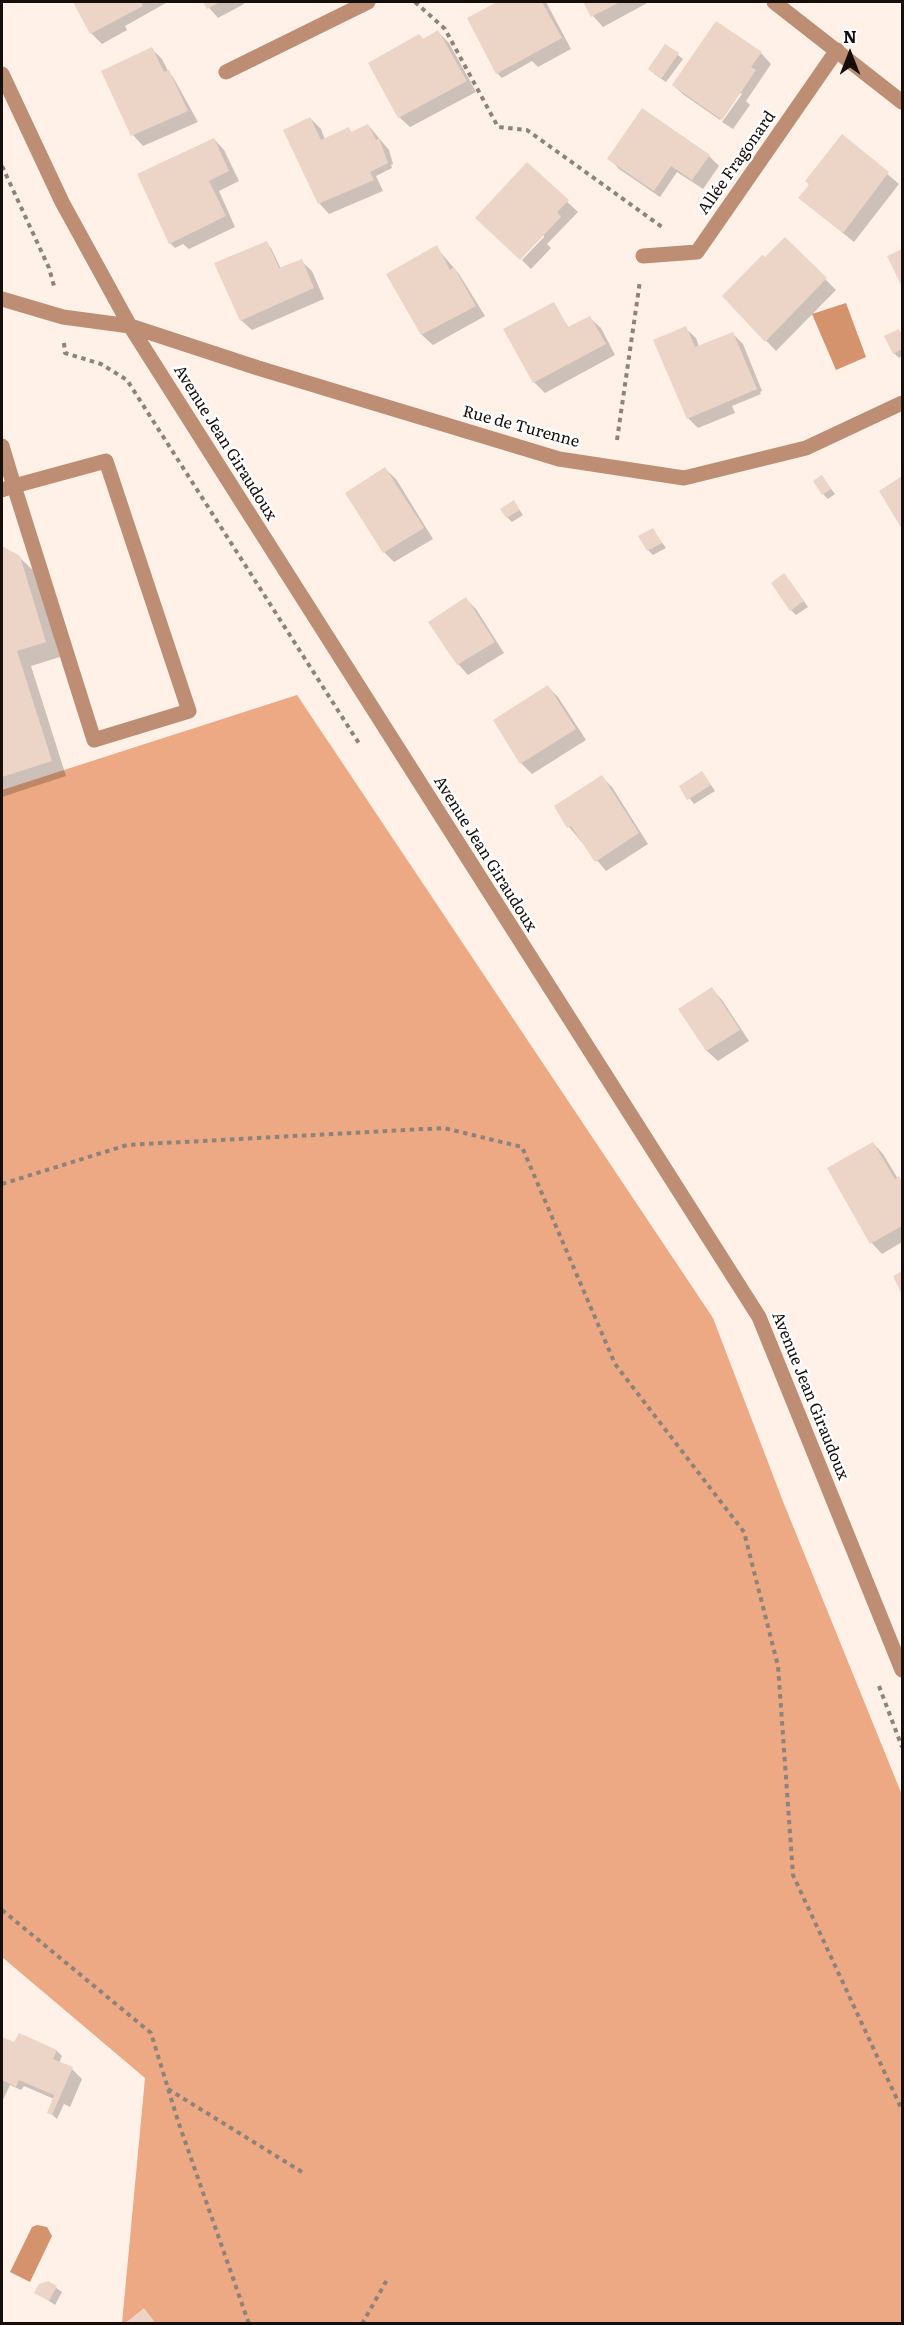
<!DOCTYPE html>
<meta charset="utf-8">
<style>
body{margin:0}
#map{position:relative;width:904px;height:2325px;overflow:hidden;background:#fff0e8;font-family:Literata,serif}
canvas{display:block}
.frame{position:absolute;inset:0;border:3px solid #160e0a;pointer-events:none}
.north{position:absolute;left:820px;top:24px;width:60px;height:60px;-webkit-text-stroke:4px #fff;paint-order:stroke;rotate:0deg;font-size:16px;font-weight:700;line-height:24px;text-align:center;color:#160e0a}
.north::after{content:'';display:block;margin:auto;width:21px;height:27px;background:#160e0a;clip-path:polygon(50% 0,100% 100%,50% 72%,0 100%)}
</style>
<div id="map">
<canvas width="904" height="2325"></canvas>
<div class="frame"></div>
<div class="north">N</div>
</div>
<script>
const ctx = document.querySelector('canvas').getContext('2d');
ctx.lineJoin = 'round';
function fill(path, color) { ctx.fillStyle = color; ctx.fill(path, 'evenodd'); }
const poly = rows => new Path2D(rows.map(r => 'M' + r).join(''));
function stroke(path, color, width, dash) { ctx.strokeStyle = color; ctx.lineWidth = width; ctx.lineCap = dash ? 'butt' : 'round'; ctx.setLineDash(dash || []); ctx.stroke(path); }
function drawText(font, color, halo, rows, align = 'center') {
  ctx.font = font + ' Literata,serif'; ctx.lineWidth = 5; ctx.setLineDash([]); ctx.textBaseline = 'middle'; ctx.strokeStyle = halo; ctx.fillStyle = color; for (const [text, x, y, turn = 0] of rows) {
    ctx.save(); ctx.translate(x, y); ctx.rotate((+turn || 0) * Math.PI / 180); ctx.textAlign = isNaN(turn) ? turn : align; if (halo) ctx.strokeText(text, 0, 0); ctx.fillText(text, 0, 0); ctx.restore();
  }
}
fill(poly([
 [297,695,713,1318,782,1499,902,1795,902,2323,122,2323,145,2078,2,1957,2,790]
]), '#eda983');
fill(poly([
 [846,303,866,357,836,370,812,314],
 [37,2225,47,2227,52,2236,30,2282,10,2272,32,2227]
]), '#d4936d');
fill(poly([
 [74,2,166,2,166,3,125,26,127,30,102,44,91,33],
 [204,2,243,2,244,4,218,18],
 [500,2,546,2,571,49,538,67,532,61,502,78,497,73,469,18],
 [584,2,649,2,603,27,593,16],
 [438,32,449,43,476,92,410,127,399,117,424,40],
 [666,46,683,59,666,82,654,74],
 [152,49,162,59,168,71,173,77,198,122,143,146,133,135,103,72],
 [761,53,771,64,746,101,750,105,733,129,722,122,742,94,739,92,720,120,684,95,673,85],
 [310,118,321,129,325,140,349,129,352,133,368,125,389,150,393,164,391,165,392,168,376,176,383,191,329,214,319,203],
 [842,136,899,184,854,242,800,198],
 [214,139,224,150,239,181,219,191,235,227,189,249,183,244,175,248,170,243],
 [709,156,719,166,703,189,677,172,660,197,619,169,609,158],
 [527,164,578,212,547,244,551,248,531,269,522,260,544,237],
 [785,239,836,290,776,351,724,296],
 [266,243,271,248,281,269,301,261,312,271,324,299,252,330,241,320],
 [436,247,459,274,485,316,433,345,422,335,388,275],
 [553,304,569,328,590,318,601,328,615,355,545,393,534,382],
 [685,328,696,338,699,347,732,333,743,344,762,391,760,392,761,394,732,406,735,413,698,428,688,418],
 [898,330,902,334,902,356,899,358,894,353],
 [385,469,396,479,433,539,394,562,384,552],
 [822,477,835,494,828,499,823,494],
 [902,478,902,526,881,492],
 [514,502,523,515,512,522,507,517],
 [653,530,666,548,653,555,648,550],
 [2,548,19,557,35,572,60,657,31,666,66,776,2,797],
 [789,580,808,607,796,615,791,610],
 [466,599,476,609,504,653,468,675,458,664],
 [548,687,558,697,586,740,532,774,521,763],
 [702,772,715,791,694,804,681,787],
 [602,777,612,787,648,844,606,871,569,827,556,807],
 [712,989,722,1000,749,1041,718,1061,707,1051,680,1009],
 [873,1143,883,1154,898,1179,902,1182,902,1242,882,1254,872,1243,829,1169],
 [2,2038,15,2044,37,2042,57,2051,62,2056,59,2063,72,2069,82,2079,70,2107,64,2104,57,2119,49,2112,54,2099,24,2086,21,2090,10,2085,3,2100,2,2100],
 [48,2282,62,2292,55,2305,36,2292]
]), '#0003');
fill(poly([
 [73,2,141,2,143,6,90,34],
 [203,2,220,2,207,9],
 [497,2,542,2,562,38,496,74,467,18],
 [583,2,620,2,591,17],
 [716,21,762,52,751,67,756,70,722,120,672,85],
 [438,30,467,81,398,118,368,63,419,34,423,39],
 [665,44,679,53,661,79,648,69],
 [152,47,164,72,169,70,188,111,131,136,101,71],
 [642,108,710,155,692,180,671,166,654,191,607,159],
 [310,117,321,140,349,127,351,132,368,124,376,140,379,138,388,163,370,172,374,180,318,204,283,130],
 [842,134,889,172,843,233,798,198,809,185,805,181],
 [214,138,229,171,209,181,226,216,169,244,137,174],
 [527,162,569,200,557,212,561,217,520,260,475,218],
 [785,237,827,278,765,342,722,296,762,255,765,257],
 [267,241,279,268,302,259,314,288,240,321,214,263],
 [437,245,450,270,454,267,476,306,421,335,386,274],
 [902,249,902,287,887,256],
 [554,302,568,327,590,316,606,344,533,383,503,329],
 [686,326,695,347,733,332,757,389,687,419,653,340],
 [899,329,902,336,902,349,893,354,884,336],
 [385,467,424,528,383,553,345,493],
 [822,475,831,489,822,495,813,481],
 [902,476,902,529,879,491],
 [514,500,520,510,506,518,500,509],
 [653,528,662,543,647,551,638,536],
 [2,546,20,556,46,642,17,651,52,761,2,777],
 [784,573,804,601,790,611,771,583],
 [466,597,495,642,457,665,428,622],
 [548,685,576,729,520,764,493,720],
 [702,771,711,785,687,800,679,786],
 [602,775,639,833,595,862,571,826,567,828,554,806],
 [712,987,740,1030,706,1051,678,1009],
 [873,1142,895,1179,899,1176,902,1182,902,1226,870,1244,827,1168],
 [902,1271,902,1295,893,1276],
 [19,2033,57,2050,53,2059,73,2067,52,2115,47,2113,54,2095,19,2080,16,2087,2,2080,2,2037,14,2042],
 [48,2281,57,2286,49,2301,34,2293,39,2284],
 [144,2308,154,2321,151,2324,124,2324]
]), '#ecd4c7');
stroke(poly([
 [415,2,445,29,498,127,527,130,662,227],
 [2,166,49,268,54,286],
 [64,343,65,353,101,364,127,380,360,745],
 [617,440,640,281],
 [2,1184,127,1145,444,1128,522,1147,615,1364,744,1532,778,1666,793,1875,902,2110],
 [879,1686,902,1747],
 [2,1910,151,2033,178,2121,249,2324],
 [168,2089,302,2172],
 [362,2324,388,2278]
]), '#8e837c', 4, [4.5, 4.5]);
stroke(poly([
 [774,2,902,102],
 [226,72,368,2],
 [2,74,62,202,130,326,759,1317,902,1670],
 [643,256,697,252,837,50],
 [2,299,63,317,130,326,258,368,559,459,684,478,806,448,902,403],
 [2,446,14,486,94,740,189,711,106,461,14,486,2,490]
]), '#bd8e73', 15);
drawText('16px', '#160e0a', '#fff', [
 ["Allée Fragonard",737,163,-55],
 ["Rue de Turenne",521,427,15],
 ["Avenue Jean Giraudoux",225,443,58],
 ["Avenue Jean Giraudoux",485,854,58],
 ["Avenue Jean Giraudoux",810,1396,68]
]);
</script>
